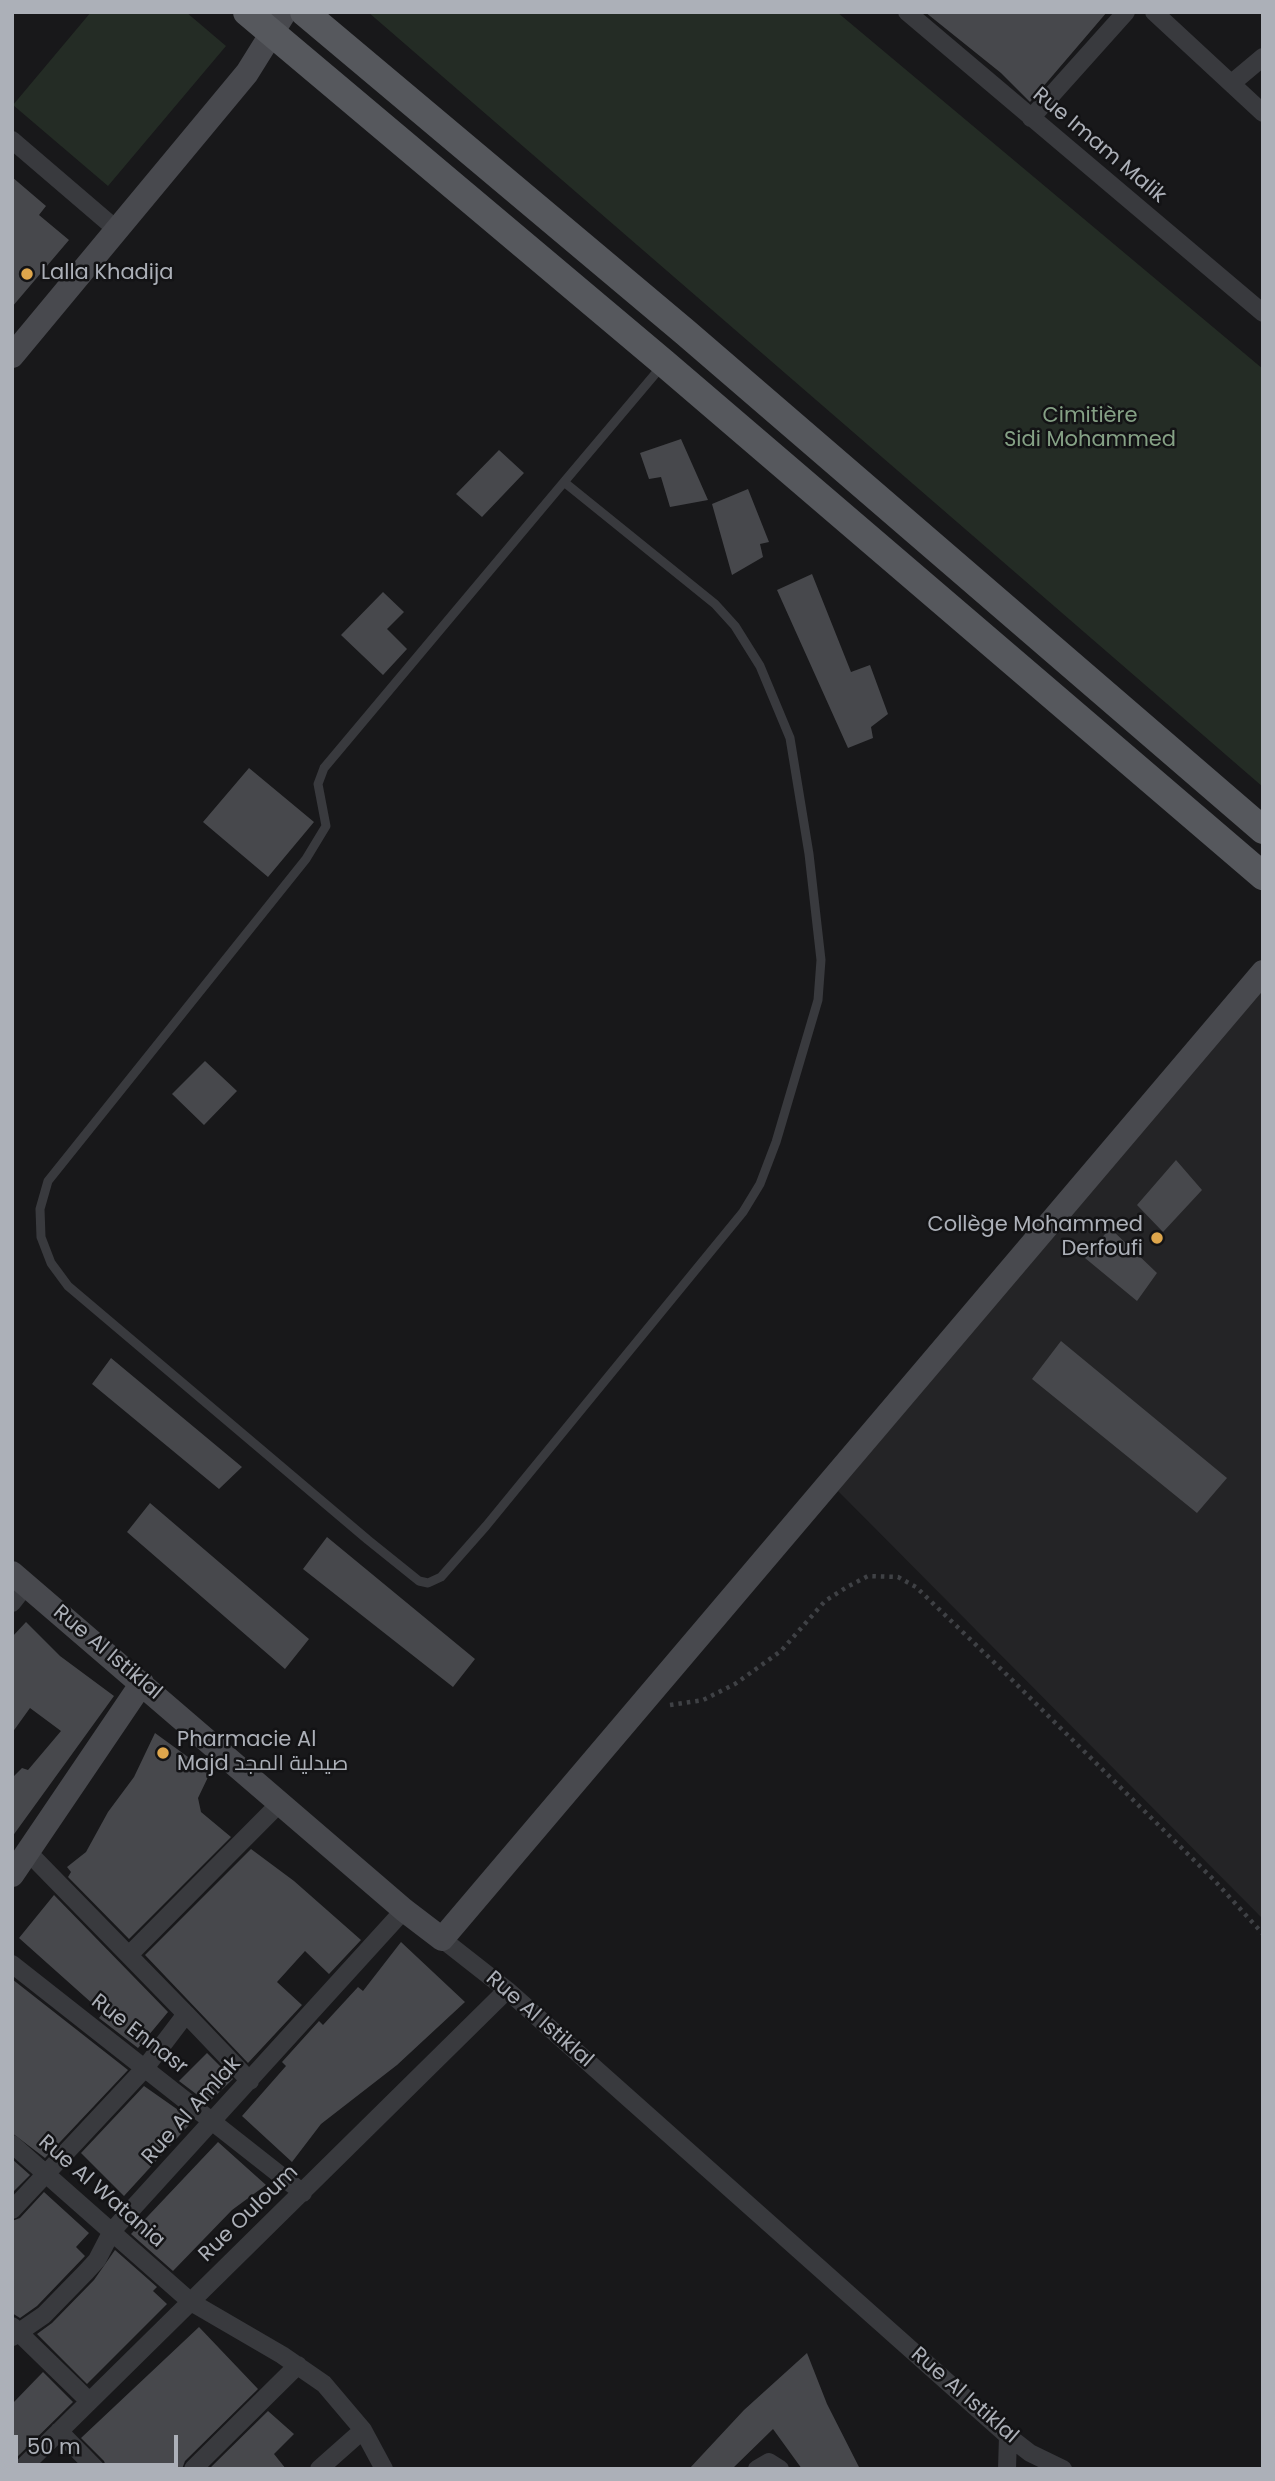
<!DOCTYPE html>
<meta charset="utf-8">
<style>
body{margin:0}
#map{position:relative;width:1275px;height:2481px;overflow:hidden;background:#18181a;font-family:Poppins,sans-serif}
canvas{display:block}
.frame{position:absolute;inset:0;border:14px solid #acb0b8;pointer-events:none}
.scale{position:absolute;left:14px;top:2435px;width:164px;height:32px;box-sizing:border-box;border:4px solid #acb0b8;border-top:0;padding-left:9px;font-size:21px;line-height:24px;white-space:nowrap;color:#acb0b8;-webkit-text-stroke:5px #131315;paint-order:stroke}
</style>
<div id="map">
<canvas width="1275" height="2481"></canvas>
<div class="frame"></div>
<div class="scale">50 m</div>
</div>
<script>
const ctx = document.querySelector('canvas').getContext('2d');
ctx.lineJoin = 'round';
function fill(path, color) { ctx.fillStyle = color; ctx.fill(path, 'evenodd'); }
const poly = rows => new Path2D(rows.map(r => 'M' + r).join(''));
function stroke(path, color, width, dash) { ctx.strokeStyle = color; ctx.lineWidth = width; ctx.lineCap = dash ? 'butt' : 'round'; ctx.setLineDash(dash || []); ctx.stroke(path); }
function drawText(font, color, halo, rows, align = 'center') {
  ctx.font = font + ' Poppins,Cairo,sans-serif'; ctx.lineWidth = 5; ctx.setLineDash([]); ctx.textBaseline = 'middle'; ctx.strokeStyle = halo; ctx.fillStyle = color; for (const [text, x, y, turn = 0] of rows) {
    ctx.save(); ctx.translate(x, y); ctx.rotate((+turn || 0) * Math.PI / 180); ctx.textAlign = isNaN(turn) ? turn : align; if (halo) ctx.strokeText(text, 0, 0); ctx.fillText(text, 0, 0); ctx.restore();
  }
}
fill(poly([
 [1263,985,1263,1919,838,1491]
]), '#242426');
fill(poly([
 [91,12,186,12,226,46,108,186,13,105],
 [368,12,837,12,1263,369,1263,787]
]), '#242c25');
fill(poly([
 [925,12,1107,12,1030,102,1001,73],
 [12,177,46,206,39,215,69,240,12,307],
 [681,439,708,500,670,507,661,477,649,479,640,453],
 [499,450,524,473,482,517,456,494],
 [748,489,769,542,760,544,763,557,732,575,712,504],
 [812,574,851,672,870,665,888,714,871,727,873,738,848,748,777,590],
 [383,592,404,612,387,629,407,649,383,675,341,635],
 [249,768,314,822,268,877,203,822],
 [205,1061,237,1091,204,1125,172,1094],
 [1176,1160,1202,1190,1163,1232,1137,1205],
 [1110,1228,1157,1273,1137,1301,1085,1258],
 [1061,1341,1227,1478,1197,1513,1032,1379],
 [111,1358,242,1467,219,1489,92,1384],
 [150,1503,309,1639,285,1669,127,1532],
 [327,1537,475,1659,453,1687,303,1569],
 [26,1622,60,1656,114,1696,12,1837,12,1778,22,1768,28,1770,61,1731,30,1708,12,1733,12,1637],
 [155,1733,210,1773,198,1798,201,1812,231,1837,129,1939,68,1877,71,1872,67,1867,86,1852,108,1812,134,1777],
 [251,1849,294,1881,361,1940,329,1974,305,1951,277,1982,302,2005,248,2063,145,1955],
 [54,1895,168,2012,138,2048,99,2018,103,2013,19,1938],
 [401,1942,465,2002,397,2065,321,2124,292,2162,242,2116,286,2066,282,2062,319,2021,323,2025,358,1987,363,1991],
 [12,1979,128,2070,45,2158,12,2133],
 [207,2053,233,2079,208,2103,179,2081],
 [144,2086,191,2119,187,2123,189,2125,124,2196,81,2153],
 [218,2142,266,2185,232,2210,173,2271,131,2234],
 [12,2159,30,2175,12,2193],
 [44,2192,89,2233,76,2247,85,2256,37,2306,20,2318,12,2313,12,2221,20,2218],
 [115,2250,157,2287,153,2291,167,2304,87,2384,37,2334,52,2323,94,2280],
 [199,2327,258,2389,185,2461,182,2469,107,2469,104,2461,81,2438],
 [807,2353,827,2404,860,2469,802,2469,773,2429,732,2469,689,2469,744,2410],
 [43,2372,73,2402,12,2462,12,2404],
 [268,2411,294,2434,274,2454,286,2469,209,2469]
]), '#47484c');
stroke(poly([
 [670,1705,703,1700,735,1684,781,1651,825,1601,847,1587,868,1576,898,1577,916,1587,1003,1671,1214,1880,1263,1934]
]), '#3f4145', 4.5, [3.5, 5]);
stroke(poly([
 [564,482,715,604,735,626,760,666,790,738,809,854,821,960,818,1000,776,1142,760,1184,743,1212,486,1526,441,1577,428,1583,419,1581,368,1540,68,1286,51,1263,41,1237,40,1209,48,1181,306,859,326,826,318,784,324,768,564,482,661,367]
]), '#393a3e', 9);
stroke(poly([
 [907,12,1263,313],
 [1154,12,1263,113],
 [1232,83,1263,57],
 [1031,118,1126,12],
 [12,140,117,230],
 [12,1603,26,1585],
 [442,1939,507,1990,1008,2436,1030,2453,1063,2469],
 [129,1955,281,1802],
 [12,1964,303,2193],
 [186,2014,250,2081],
 [12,2144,191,2302,282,2355,324,2384,363,2430,384,2469],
 [12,2210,145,2068,186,2014,28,1852],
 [12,2326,89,2401],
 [12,2337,44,2315,86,2272,97,2260,112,2231,404,1910],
 [59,2431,96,2469],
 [21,2469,507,1990],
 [193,2469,298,2365],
 [319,2469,363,2430],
 [757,2469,769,2462,780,2469],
 [1007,2469,1008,2436]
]), '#393a3e', 18);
stroke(poly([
 [12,356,247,73,285,12],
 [12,1573,404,1910,442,1939,1263,972],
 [12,1875,142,1683]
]), '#48494e', 24);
stroke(poly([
 [247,12,664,363,1263,876],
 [304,12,685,332,1263,830]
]), '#56585d', 28);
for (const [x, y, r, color] of [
 [27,274,7,"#dea64c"],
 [1157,1238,7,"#dea64c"],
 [163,1753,7,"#dea64c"]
]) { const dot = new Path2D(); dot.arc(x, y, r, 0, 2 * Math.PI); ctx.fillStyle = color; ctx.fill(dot); stroke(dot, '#131315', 2.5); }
drawText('21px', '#acb0b8', '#131315', [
 ["Rue Imam Malik",1099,146,40],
 ["Rue Al Istiklal",107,1653,40],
 ["Rue Al Istiklal",539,2020,41],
 ["Rue Ennasr",139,2035,38],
 ["Rue Al Amlak",192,2111,-48],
 ["Rue Al Watania",101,2192,41],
 ["Rue Ouloum",249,2214,-44],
 ["Rue Al Istiklal",964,2396,41]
]);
drawText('21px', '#acb0b8', '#131315', [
 ["Lalla Khadija",41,274],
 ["Collège Mohammed",1143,1226,"right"],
 ["Derfoufi",1143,1250,"right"],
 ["Pharmacie Al",177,1741],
 ["Majd صيدلية المجد",177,1765]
], 'left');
drawText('21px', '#85a185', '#131315', [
 ["Cimitière",1090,417],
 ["Sidi Mohammed",1090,441]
]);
</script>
